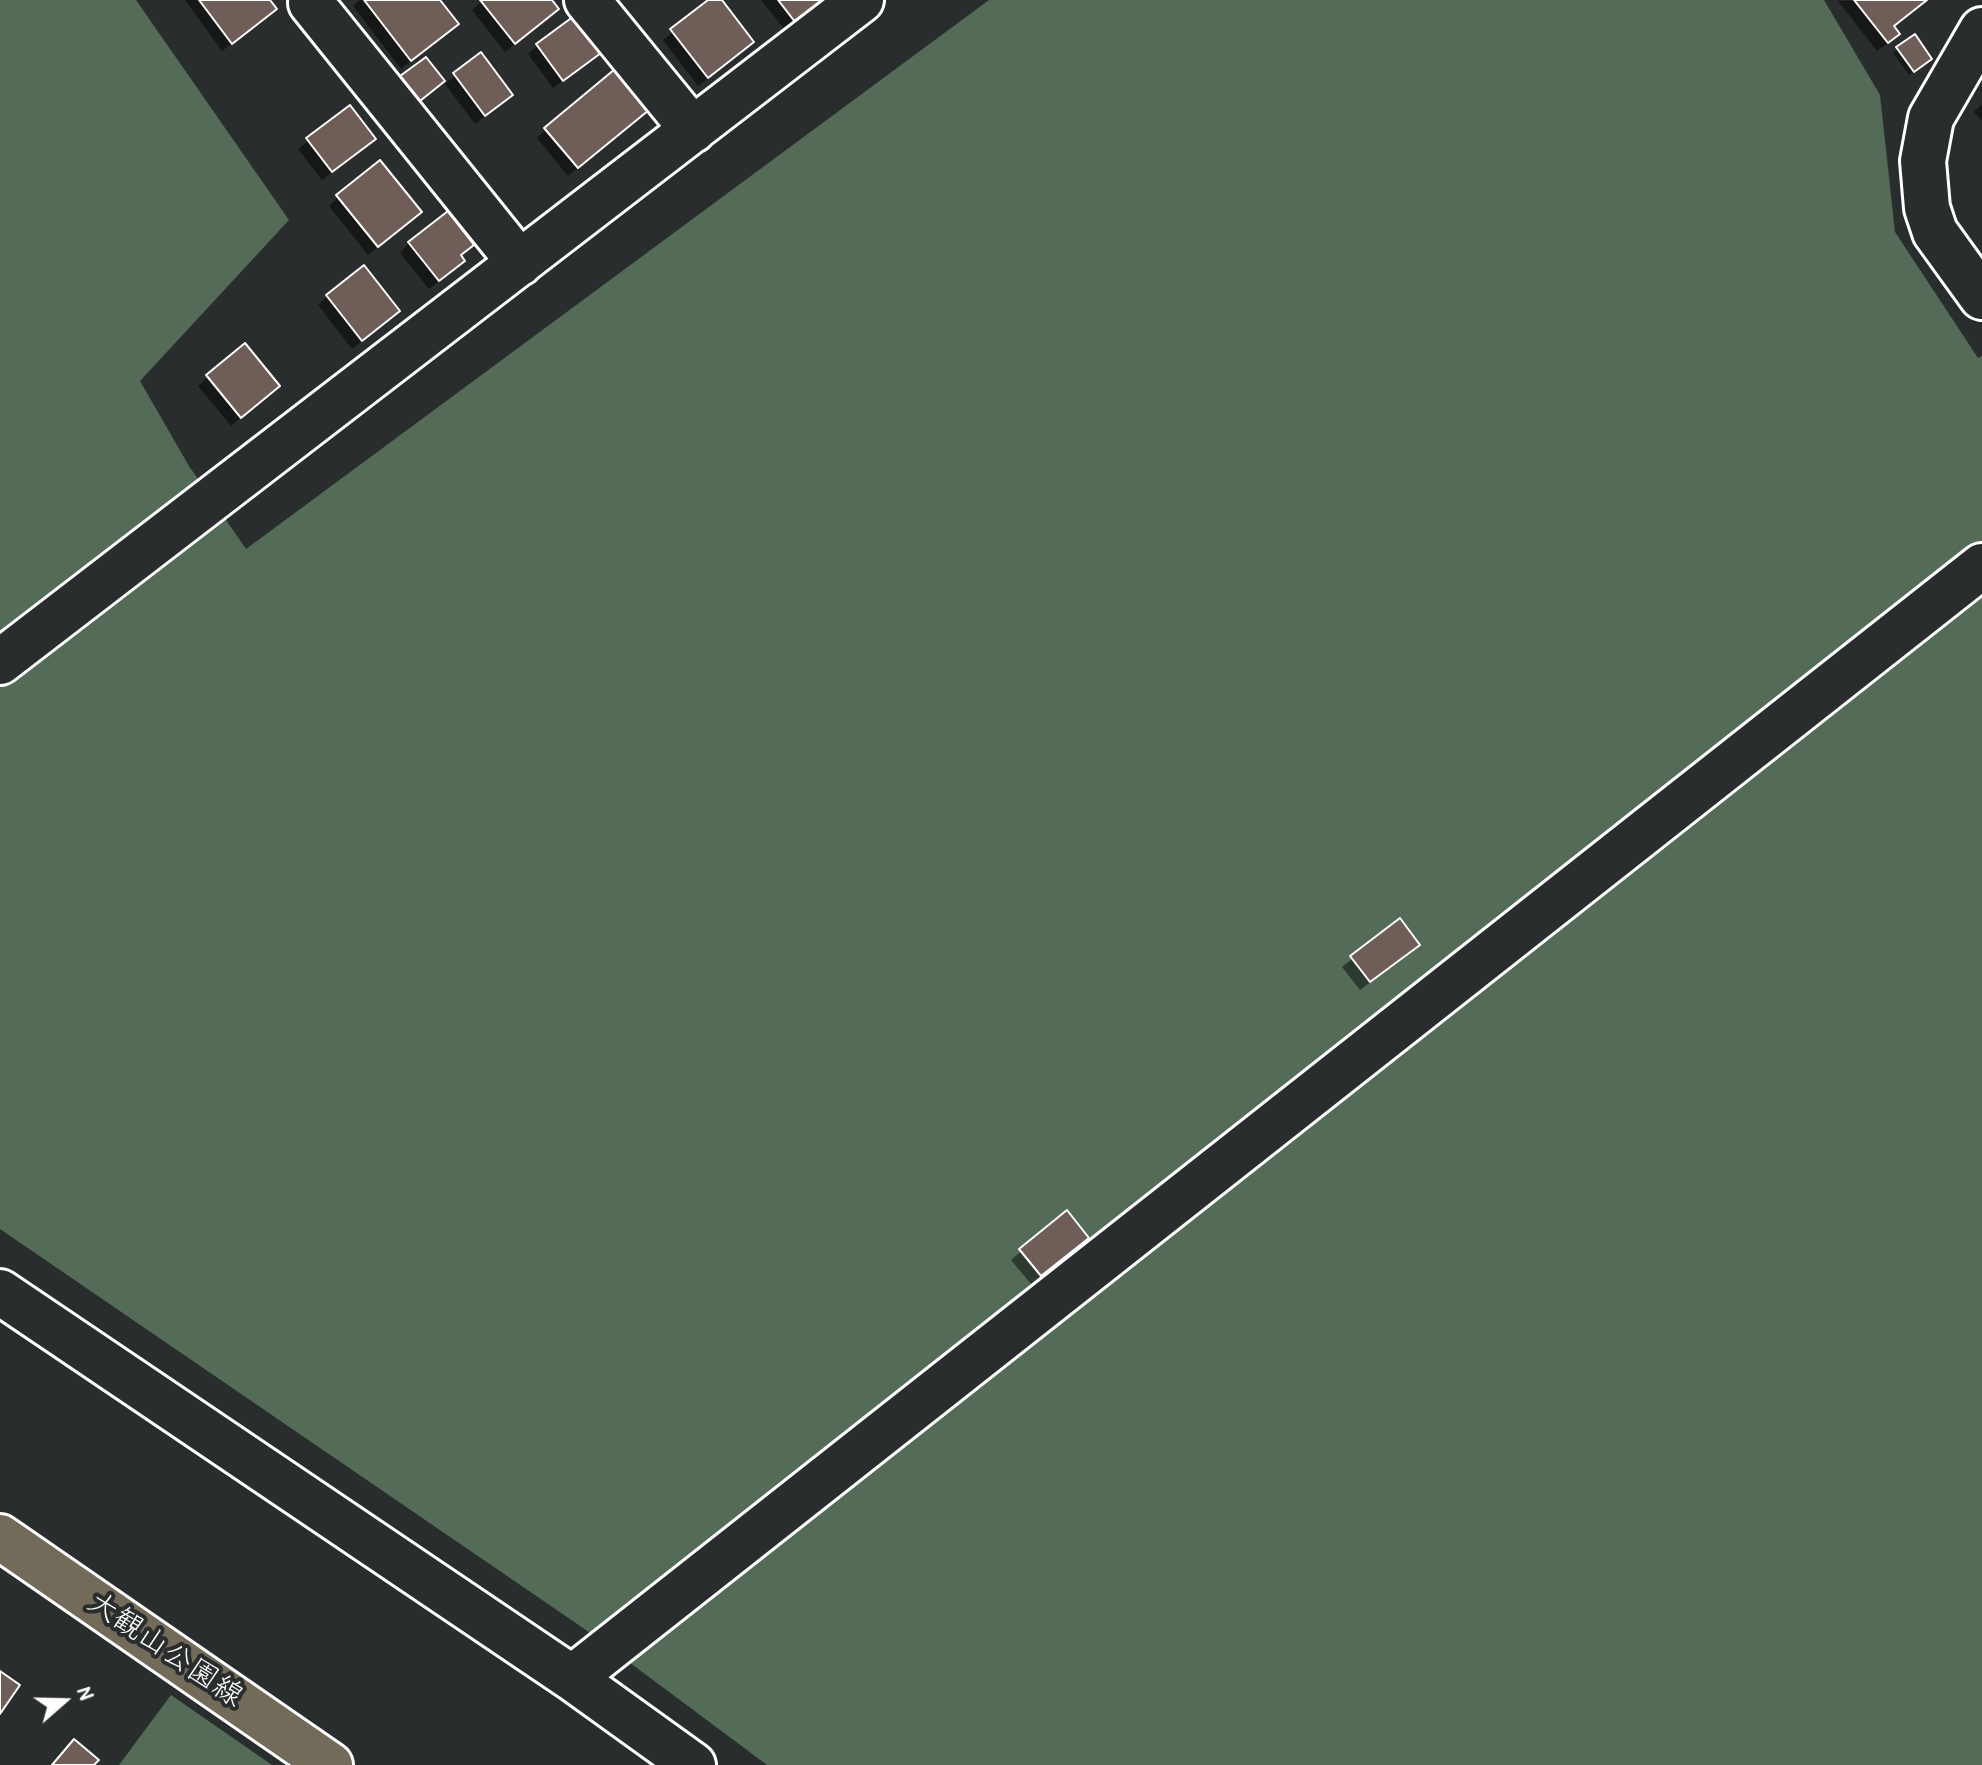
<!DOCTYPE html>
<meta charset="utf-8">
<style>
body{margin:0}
#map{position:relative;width:1982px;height:1765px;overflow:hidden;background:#2a2d2e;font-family:"Patrick Hand",sans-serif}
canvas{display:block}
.north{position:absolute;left:24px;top:1661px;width:80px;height:80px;-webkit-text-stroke:6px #2a2d2e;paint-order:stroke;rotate:70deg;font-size:22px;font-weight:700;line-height:32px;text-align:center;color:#fff}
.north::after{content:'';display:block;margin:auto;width:28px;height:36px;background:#fff;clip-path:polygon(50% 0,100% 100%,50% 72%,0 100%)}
</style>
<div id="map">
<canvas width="1982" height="1765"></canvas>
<div class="north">N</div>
</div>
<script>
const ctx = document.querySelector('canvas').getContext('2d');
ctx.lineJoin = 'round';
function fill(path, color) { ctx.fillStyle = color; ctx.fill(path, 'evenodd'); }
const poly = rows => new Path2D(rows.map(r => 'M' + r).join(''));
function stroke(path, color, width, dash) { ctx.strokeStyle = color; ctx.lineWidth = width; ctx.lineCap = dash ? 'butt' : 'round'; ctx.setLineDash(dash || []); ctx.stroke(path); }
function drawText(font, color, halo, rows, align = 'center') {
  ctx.font = font + ' "Patrick Hand","Klee One",sans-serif'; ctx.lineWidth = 8; ctx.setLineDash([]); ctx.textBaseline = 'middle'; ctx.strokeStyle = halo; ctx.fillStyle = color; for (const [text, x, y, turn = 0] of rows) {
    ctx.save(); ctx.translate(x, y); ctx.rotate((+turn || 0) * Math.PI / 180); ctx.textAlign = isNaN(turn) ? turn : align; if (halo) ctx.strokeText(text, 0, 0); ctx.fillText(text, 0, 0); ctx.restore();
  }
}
fill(poly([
 [0,0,136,0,289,220,140,381,189,466,246,549,989,0,1824,0,1880,95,1895,232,1978,358,1982,356,1982,1765,767,1765,586,1630,0,1229],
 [171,1695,272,1765,119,1765]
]), '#536b57');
fill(poly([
 [185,0,268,0,265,18,222,51],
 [359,0,438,0,447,33,401,69,353,6],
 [483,0,549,0,547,18,505,52,472,10],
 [712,0,719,0,742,51,698,86,663,40],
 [761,0,830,0,789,35],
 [1927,0,1892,27,1888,43,1877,51,1838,1],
 [1914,37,1926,63,1909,75,1893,53],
 [538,45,589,62,553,88,528,54],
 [481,54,501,104,475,124,445,84],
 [402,78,438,85,415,103,398,82],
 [1982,104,1982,121,1974,112],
 [350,108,364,148,322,180,298,149],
 [637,119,568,176,537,138,546,129],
 [338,197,410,221,368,255,329,206],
 [409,243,472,245,459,256,453,270,429,289,400,253],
 [327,296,389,320,352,349,318,305],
 [208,377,268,395,231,426,198,386],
 [1400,921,1408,954,1360,990,1342,967],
 [1067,1213,1077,1247,1031,1284,1011,1260]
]), '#0007');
const building = poly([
 [199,0,270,0,277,9,232,44,199,0],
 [364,0,440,0,459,24,411,61,364,0],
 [480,0,552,0,559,9,515,44,480,0],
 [708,0,722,0,754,42,708,78,670,29,708,0],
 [778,0,832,0,799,27,778,0],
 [1854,0,1927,0,1894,26,1900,34,1888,43,1854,0],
 [574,16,601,53,563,81,536,44,574,16],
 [1915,34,1932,59,1914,72,1896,47,1915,34],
 [481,52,513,95,485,116,453,73,481,52],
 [426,57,445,81,420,101,400,76,426,57],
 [615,69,649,110,578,168,544,128,615,69],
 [350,105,376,139,332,172,306,138,350,105],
 [380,160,422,212,378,247,336,195,380,160],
 [448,211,474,245,461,255,465,261,439,281,408,242,448,211],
 [364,265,400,311,362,341,326,295,364,265],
 [245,343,280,386,241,418,206,375,245,343],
 [1400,918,1420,945,1370,982,1350,956,1400,918],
 [1067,1210,1089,1238,1041,1276,1019,1249,1067,1210],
 [0,1671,20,1685,0,1714,0,1671],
 [74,1739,99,1760,94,1765,52,1765,74,1739]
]);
fill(building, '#6f5d57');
stroke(building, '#fff', 2);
const minor = poly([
 [315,0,311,3,520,263],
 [587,0,693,130],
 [1982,30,1931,118,1923,161,1927,208,1935,232,1982,297],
 [0,662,861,0],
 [0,1292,572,1678,693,1765],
 [572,1678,1982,566]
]);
const major = poly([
 [0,1537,330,1765]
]);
stroke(minor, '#fff', 50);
stroke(major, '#fff', 50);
stroke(minor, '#2a2d2e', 44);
stroke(major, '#726b5a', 44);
drawText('30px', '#fff', '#2a2d2e', [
 ["大観山公園線",165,1650,34]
]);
</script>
